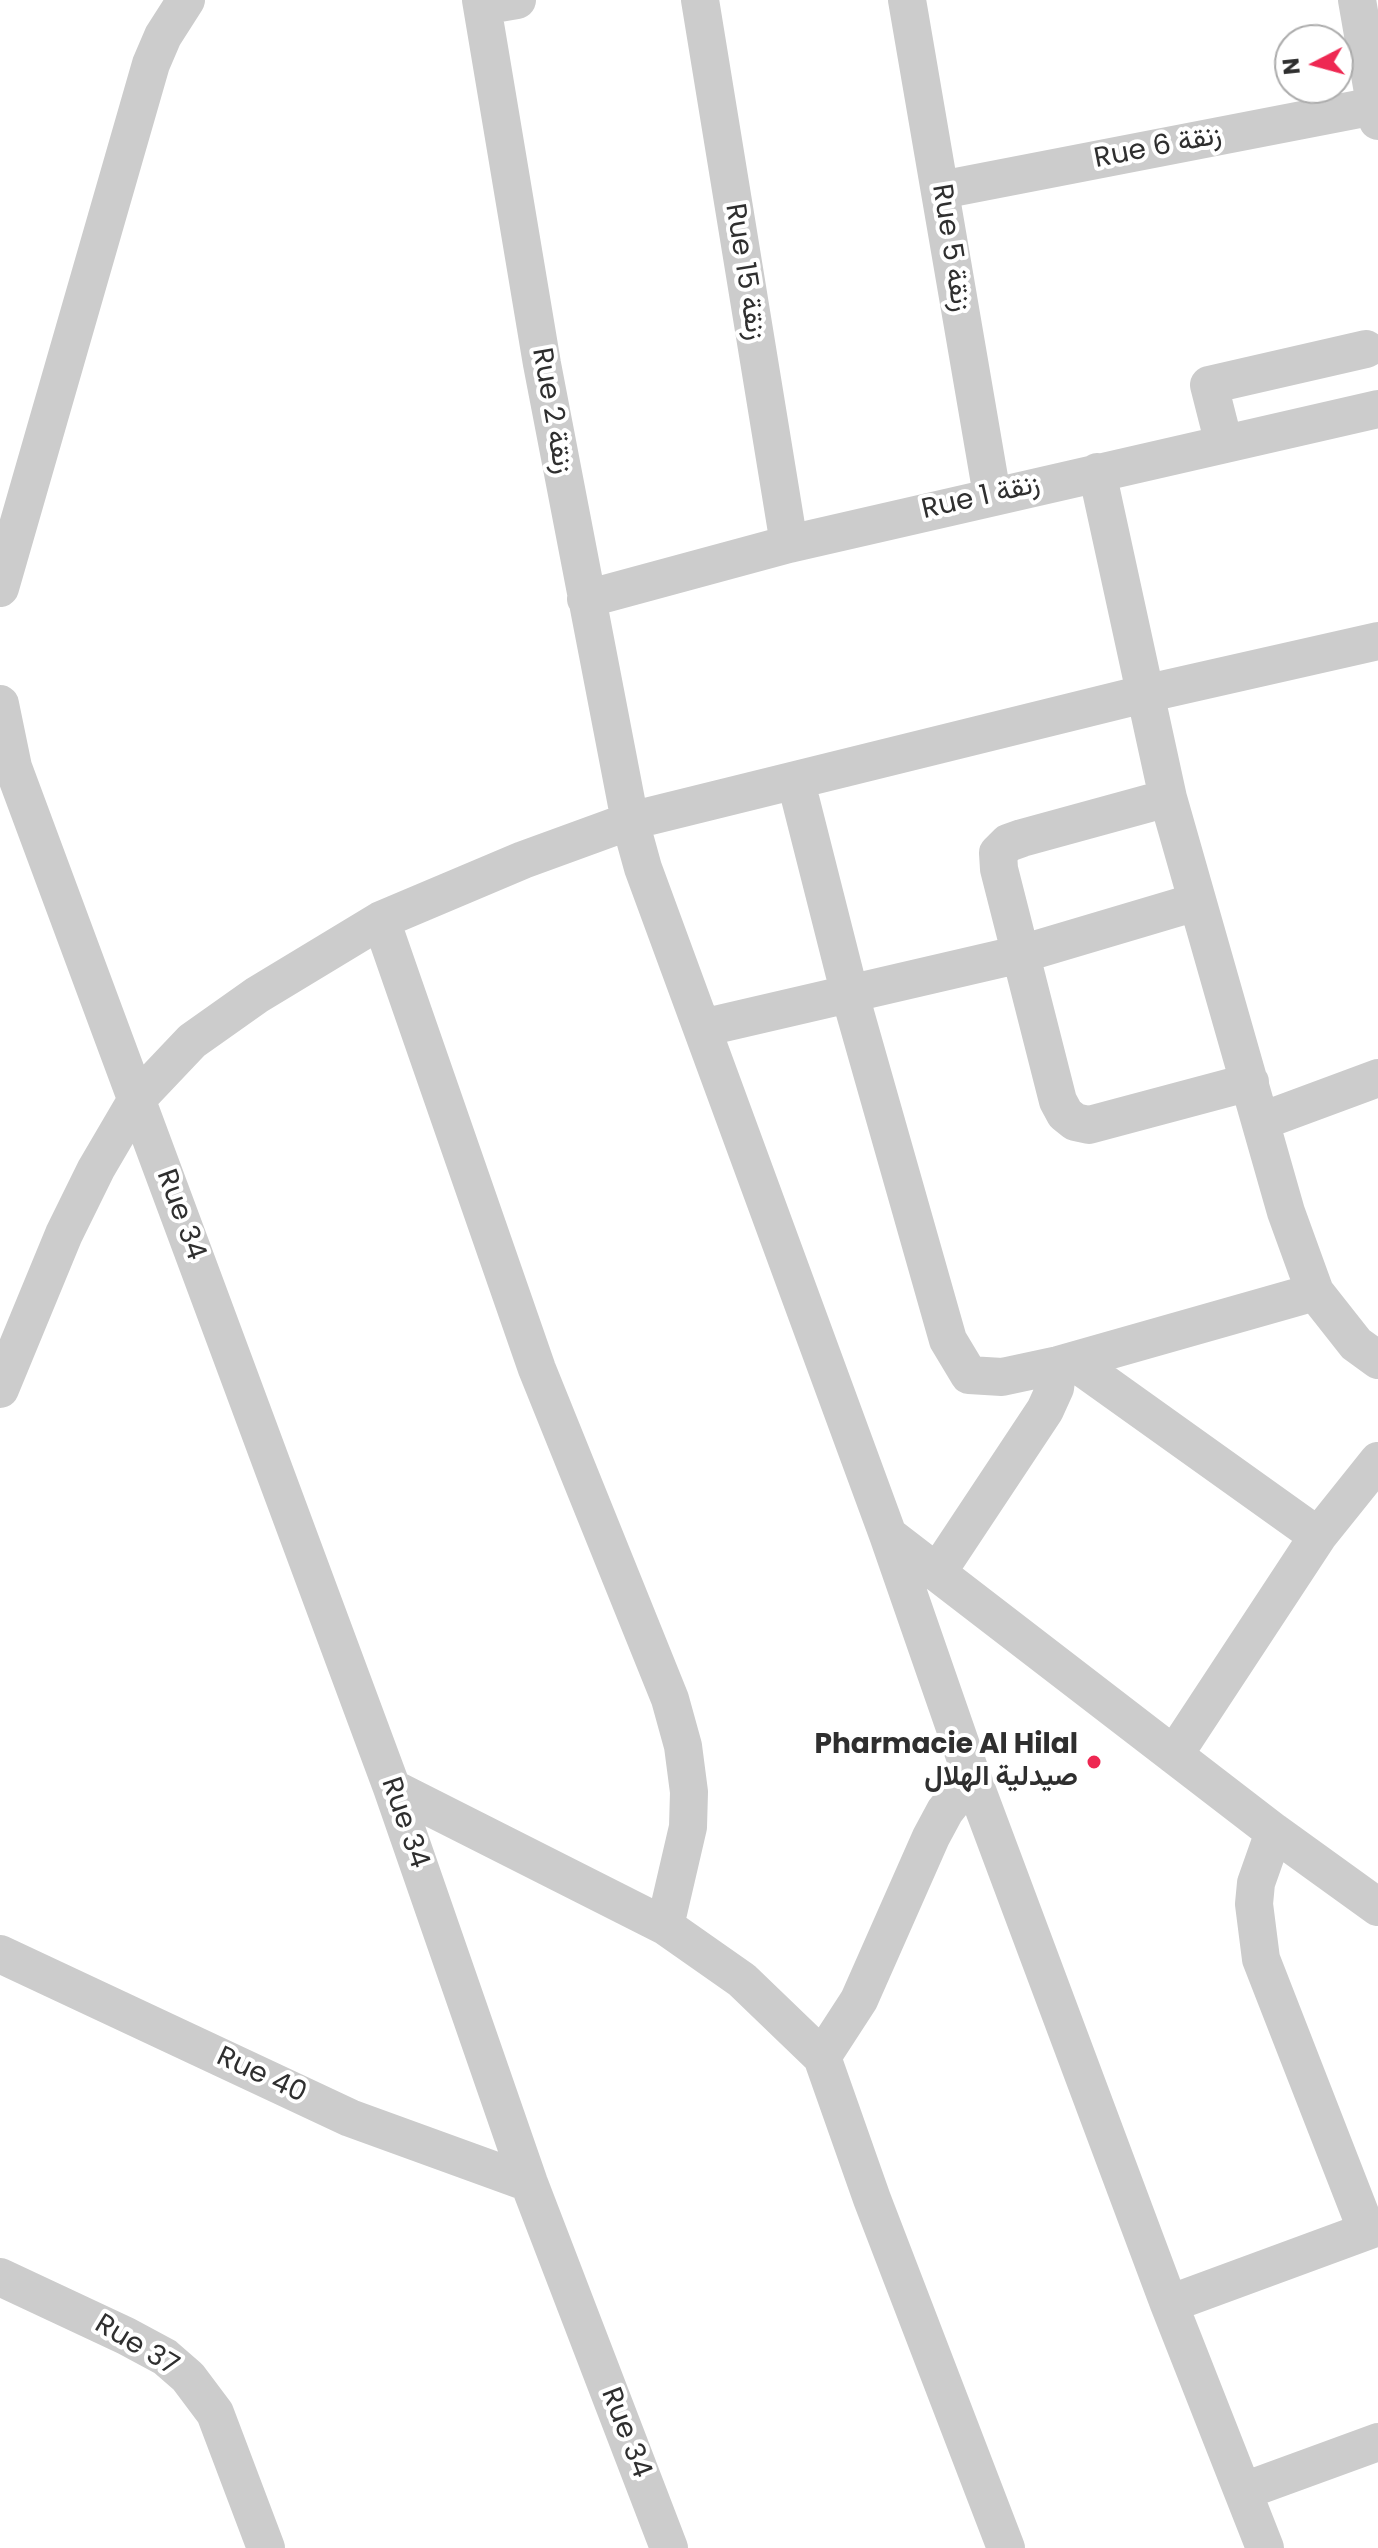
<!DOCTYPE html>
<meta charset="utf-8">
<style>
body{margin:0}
#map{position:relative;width:1378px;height:2548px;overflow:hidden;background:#fff;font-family:Poppins,sans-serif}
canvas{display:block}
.north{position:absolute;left:1274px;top:24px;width:80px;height:80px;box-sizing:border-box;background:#fff;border:2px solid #acacac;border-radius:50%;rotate:264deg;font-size:22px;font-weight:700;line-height:32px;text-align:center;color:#2f2f2f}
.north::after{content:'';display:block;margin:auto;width:28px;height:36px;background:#ee2852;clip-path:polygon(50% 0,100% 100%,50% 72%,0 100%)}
</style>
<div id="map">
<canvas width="1378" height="2548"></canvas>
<div class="north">N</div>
</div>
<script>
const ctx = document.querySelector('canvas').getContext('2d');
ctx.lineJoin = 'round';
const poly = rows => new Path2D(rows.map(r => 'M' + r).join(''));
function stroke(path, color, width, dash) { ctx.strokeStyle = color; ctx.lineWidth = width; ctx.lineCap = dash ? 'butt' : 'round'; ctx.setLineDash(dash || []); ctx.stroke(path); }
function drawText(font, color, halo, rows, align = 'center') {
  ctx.font = font + ' Poppins,Vazirmatn,sans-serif'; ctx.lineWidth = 8; ctx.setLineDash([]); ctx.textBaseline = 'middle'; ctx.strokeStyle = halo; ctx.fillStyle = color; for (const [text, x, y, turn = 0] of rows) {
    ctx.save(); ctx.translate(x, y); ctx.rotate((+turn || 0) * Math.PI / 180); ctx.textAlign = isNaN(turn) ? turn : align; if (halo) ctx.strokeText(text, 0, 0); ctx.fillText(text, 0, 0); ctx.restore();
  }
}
stroke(poly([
 [481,0,542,364,630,821,643,868,888,1535,972,1777,1169,2304,1265,2548],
 [700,0,789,544],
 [907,0,992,495],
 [1357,0,1378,121],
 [482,6,517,0],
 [941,190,1375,106],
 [1224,444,1209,385,1366,349],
 [1097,472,1168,798,1286,1212,1315,1292,1356,1344,1378,1360],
 [0,588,151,64,163,36,186,0],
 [586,599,789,544,1378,409],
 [0,704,13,767,392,1788,529,2183,669,2548],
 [796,782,850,995,948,1340,969,1375,1002,1377,1058,1365,1315,1292],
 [1168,798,1022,838,1008,843,998,853,999,869,1058,1101,1065,1114,1075,1122,1089,1125,1250,1082],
 [381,920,537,1369,670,1699,683,1746,689,1792,688,1827,665,1926],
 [702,1028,1021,954,1196,902],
 [1262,1121,1378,1078],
 [1073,1361,1318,1536],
 [0,1389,64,1234,96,1169,137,1099,192,1041,257,995,381,920,523,860,630,821,1144,694,1378,641],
 [888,1535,1274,1832,1378,1907],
 [937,1573,1045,1410,1055,1388,1058,1365],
 [1174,1755,1318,1536,1378,1461],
 [392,1788,665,1926,742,1980,822,2057,872,2199,1006,2548],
 [1274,1832,1256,1883,1254,1904,1261,1959,1367,2231],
 [0,1954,350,2118,529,2183],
 [822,2057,859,2000,931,1837,945,1811,972,1777],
 [0,2277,126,2336,165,2357,188,2377,215,2413,266,2548],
 [1169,2304,1378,2227],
 [1244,2491,1378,2442]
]), '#ccc', 38);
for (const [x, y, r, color] of [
 [1094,1762,8,"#ee2852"]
]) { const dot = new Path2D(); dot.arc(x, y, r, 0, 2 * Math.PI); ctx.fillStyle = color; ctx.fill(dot); stroke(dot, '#fff', 3); }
drawText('28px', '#2f2f2f', '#fff', [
 ["Rue 6 زنقة",1158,148,-11],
 ["Rue 5 زنقة",950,248,81],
 ["Rue 15 زنقة",744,272,81],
 ["Rue 2 زنقة",551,411,80],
 ["Rue 1 زنقة",981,498,-13],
 ["Rue 34",180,1215,70],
 ["Rue 34",404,1823,71],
 ["Rue 40",261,2076,25],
 ["Rue 37",136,2346,31],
 ["Rue 34",625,2433,69]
]);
drawText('bold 28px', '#2f2f2f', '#fff', [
 ["Pharmacie Al Hilal",1078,1746],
 ["صيدلية الهلال",1078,1778]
], 'right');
</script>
